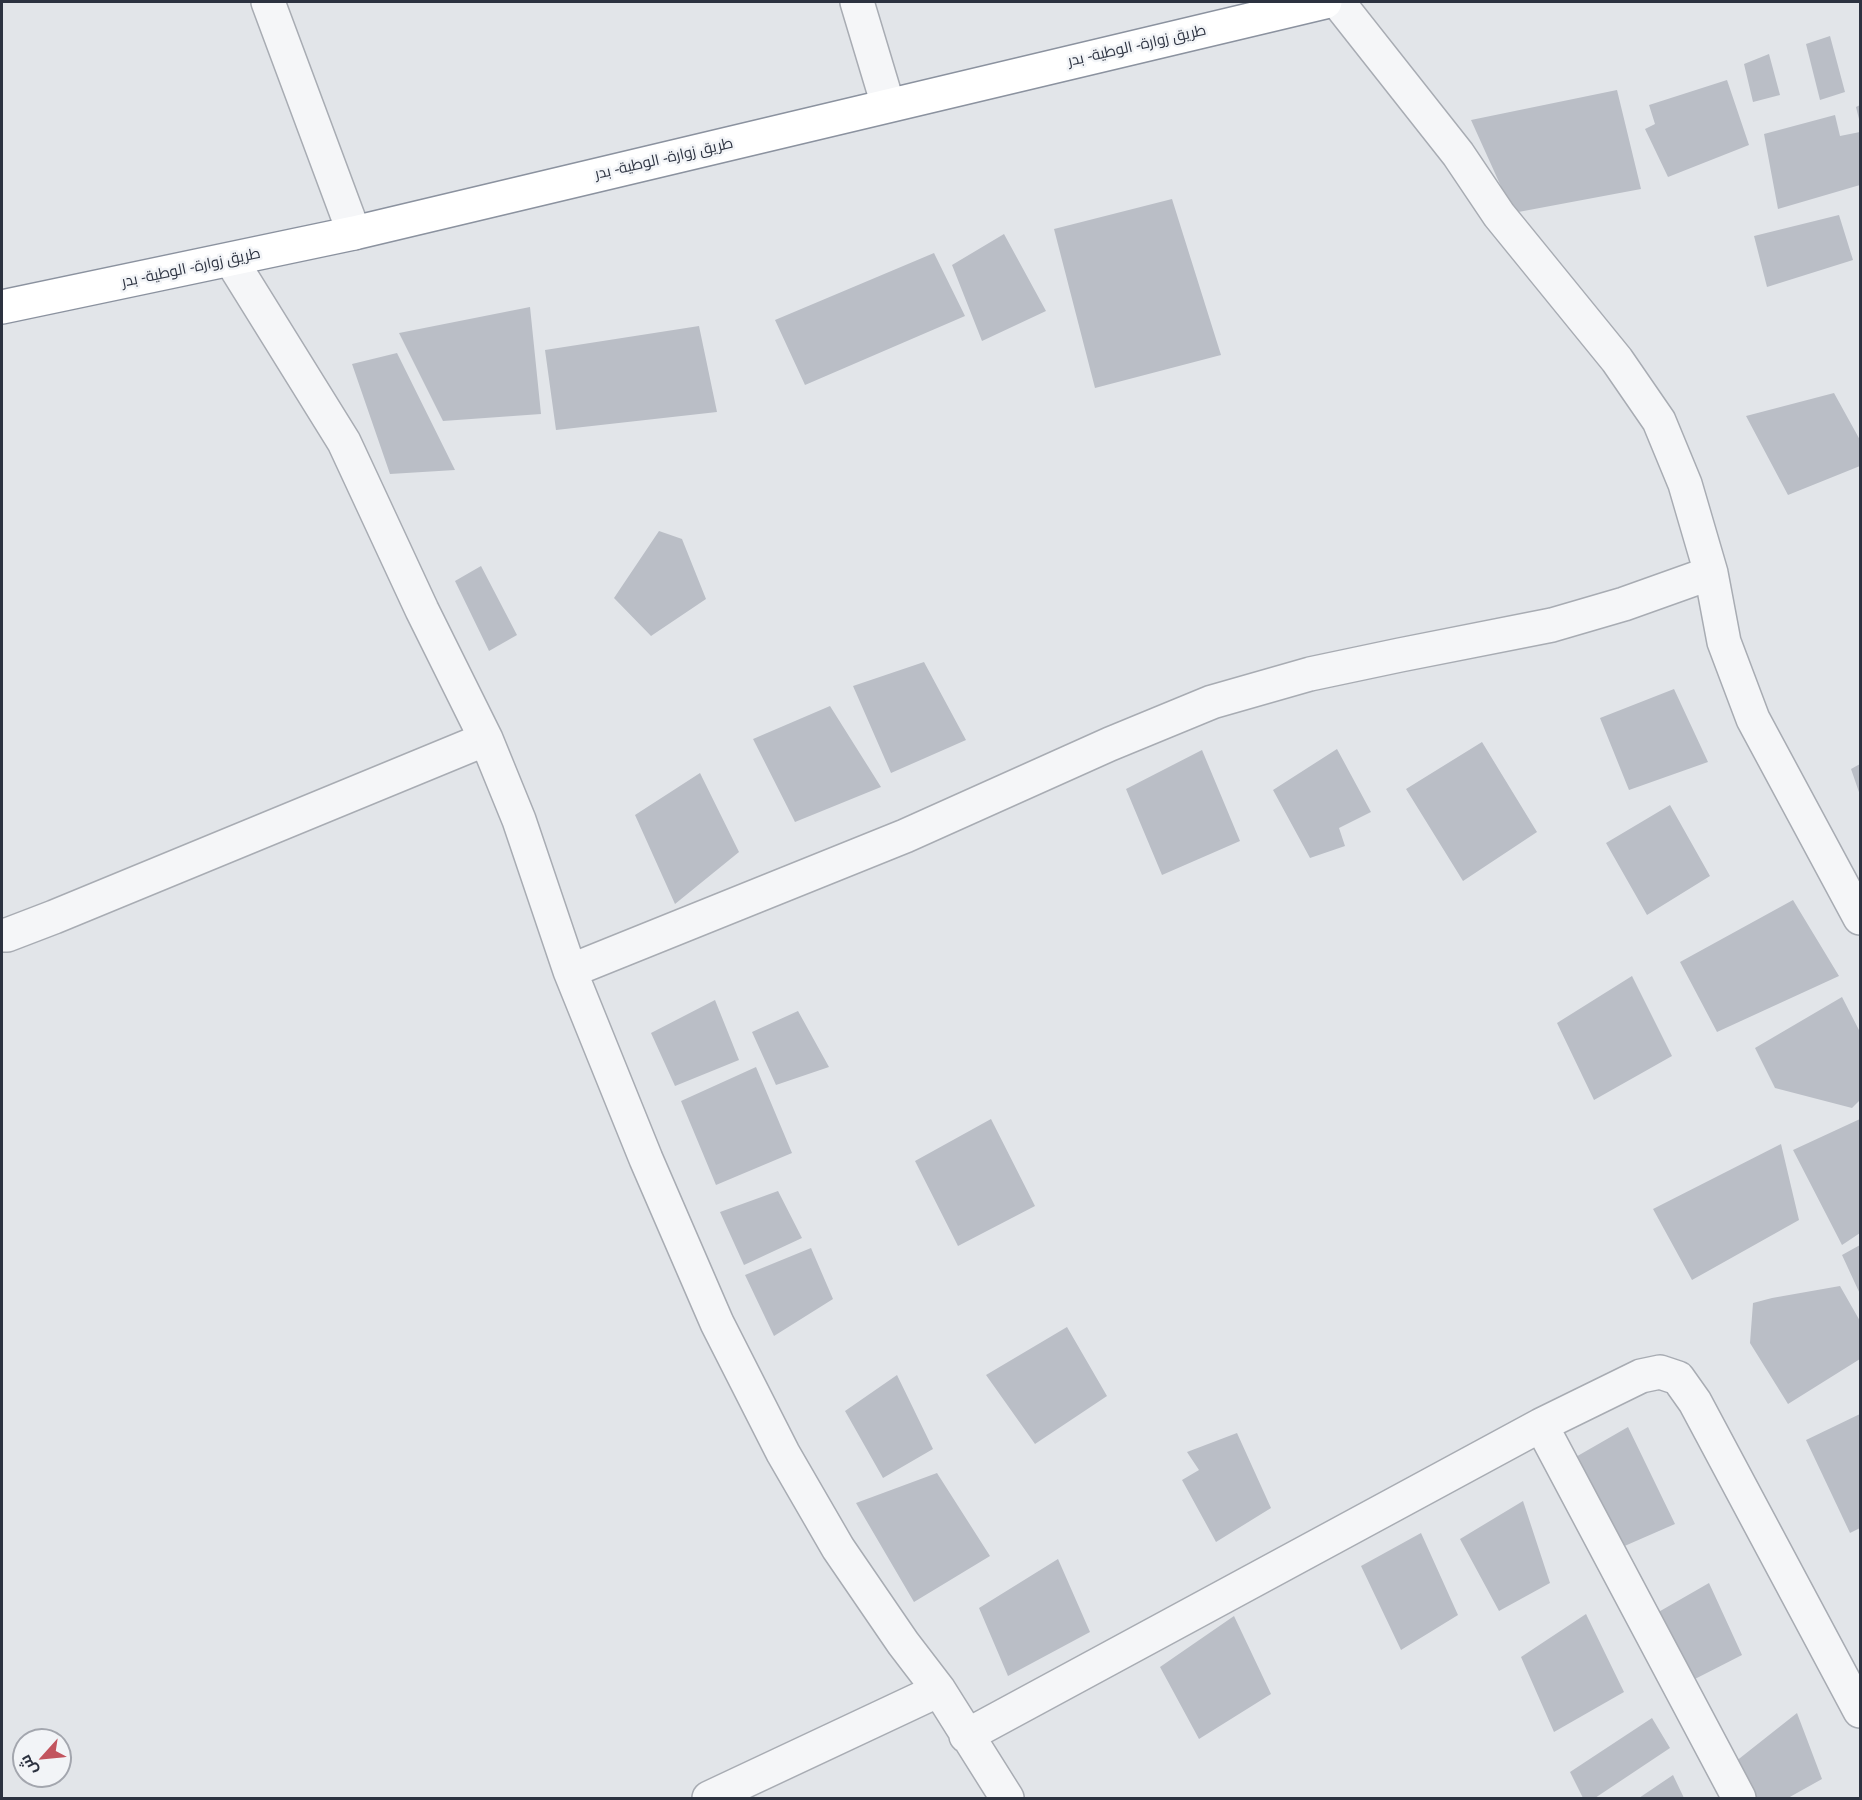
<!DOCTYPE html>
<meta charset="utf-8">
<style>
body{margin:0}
#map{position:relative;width:1862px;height:1800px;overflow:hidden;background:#e2e5e9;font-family:"Open Sans",Cairo,sans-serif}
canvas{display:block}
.frame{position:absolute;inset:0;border:3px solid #2c3240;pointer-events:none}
.north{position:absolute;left:12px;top:1728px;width:60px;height:60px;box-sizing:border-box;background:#f2f4f7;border:2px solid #a3a6ae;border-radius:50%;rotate:243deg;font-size:16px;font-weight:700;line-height:24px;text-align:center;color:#2c3240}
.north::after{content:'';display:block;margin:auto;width:21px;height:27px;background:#c2545e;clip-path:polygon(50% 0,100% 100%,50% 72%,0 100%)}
</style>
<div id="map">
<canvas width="1862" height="1800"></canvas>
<div class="frame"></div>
<div class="north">ش</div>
</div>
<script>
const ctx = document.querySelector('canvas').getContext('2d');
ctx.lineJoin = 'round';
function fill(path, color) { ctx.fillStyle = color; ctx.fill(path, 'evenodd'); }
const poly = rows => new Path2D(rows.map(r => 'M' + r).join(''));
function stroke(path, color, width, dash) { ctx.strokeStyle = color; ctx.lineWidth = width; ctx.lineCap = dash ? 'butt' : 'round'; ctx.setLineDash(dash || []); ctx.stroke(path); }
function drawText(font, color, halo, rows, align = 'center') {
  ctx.font = font + ' "Open Sans",Cairo,sans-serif'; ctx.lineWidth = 5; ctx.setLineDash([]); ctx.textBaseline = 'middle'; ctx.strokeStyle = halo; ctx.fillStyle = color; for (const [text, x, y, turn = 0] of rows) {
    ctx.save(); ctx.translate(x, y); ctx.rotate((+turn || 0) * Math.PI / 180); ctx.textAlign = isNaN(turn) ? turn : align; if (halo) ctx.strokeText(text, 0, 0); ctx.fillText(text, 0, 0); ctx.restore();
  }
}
fill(poly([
 [1830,36,1845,92,1820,100,1806,44],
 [1769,54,1780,95,1753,102,1744,64],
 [1727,80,1749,145,1668,177,1645,129,1655,124,1649,105],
 [1617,90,1641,189,1513,213,1471,120],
 [1860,105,1860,123,1856,107],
 [1835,115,1840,136,1860,132,1860,185,1778,209,1764,134],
 [1172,199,1221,355,1095,388,1054,229],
 [1839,215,1853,260,1767,287,1754,236],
 [1004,234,1046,311,982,341,952,265],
 [934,253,965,316,805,385,775,320],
 [530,307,541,414,443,421,399,333],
 [699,326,717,412,556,430,545,350],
 [397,353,455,470,390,474,352,364],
 [1834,393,1860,440,1860,466,1788,495,1746,416],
 [659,531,682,539,706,599,651,636,614,598],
 [481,566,517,635,489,651,455,581],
 [924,662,966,740,891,773,853,686],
 [1674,689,1708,762,1629,790,1600,718],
 [830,706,881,787,795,822,753,739],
 [1482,742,1537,832,1463,881,1406,789],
 [1337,749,1371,812,1339,828,1345,846,1310,858,1273,790],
 [1202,750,1240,841,1162,875,1126,789],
 [1860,764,1860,795,1851,769],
 [700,773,739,852,675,904,635,815],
 [1670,805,1710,876,1647,915,1606,843],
 [1793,900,1839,976,1717,1032,1680,962],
 [1632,976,1672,1056,1594,1100,1557,1023],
 [1842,997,1860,1032,1860,1100,1852,1108,1775,1088,1755,1048],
 [715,1000,739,1060,675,1086,651,1033],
 [798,1011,829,1067,776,1085,752,1032],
 [756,1067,792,1153,716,1185,681,1101],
 [991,1119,1035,1206,958,1246,915,1161],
 [1860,1119,1860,1233,1842,1245,1793,1150],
 [1781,1144,1799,1220,1692,1280,1653,1209],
 [778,1191,802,1238,744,1265,720,1212],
 [1860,1245,1860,1294,1842,1255],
 [811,1248,833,1299,774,1336,745,1275],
 [1840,1286,1860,1321,1860,1359,1788,1404,1750,1343,1753,1303,1772,1298],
 [1067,1327,1107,1396,1035,1444,986,1375],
 [897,1375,933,1449,883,1478,845,1411],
 [1860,1414,1860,1528,1850,1533,1806,1440],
 [1628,1427,1675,1524,1620,1548,1574,1458],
 [1237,1433,1271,1508,1216,1542,1182,1480,1199,1470,1187,1452],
 [937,1473,990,1556,914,1602,856,1503],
 [1523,1501,1550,1583,1499,1611,1460,1539],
 [1421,1533,1458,1615,1401,1650,1361,1566],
 [1058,1559,1090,1632,1008,1676,979,1608],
 [1709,1583,1742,1655,1691,1681,1655,1614],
 [1586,1614,1624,1692,1554,1732,1521,1657],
 [1234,1616,1271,1694,1199,1739,1160,1667],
 [1797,1713,1822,1779,1788,1798,1754,1798,1735,1762],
 [1652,1718,1670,1748,1595,1798,1583,1798,1570,1772],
 [1673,1775,1684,1798,1639,1798]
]), '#babec6');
const minor = poly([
 [268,2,354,233],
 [857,2,888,105],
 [1338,2,1458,154,1499,215,1617,360,1659,421,1685,484,1711,573,1724,642,1753,719,1860,918],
 [231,260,344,442,422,610,486,739,519,820,570,971,646,1159,717,1323,783,1453,838,1548,903,1643,939,1690,1007,1798],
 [2,935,7,935,54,917,486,739],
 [570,971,905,836,1110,744,1212,702,1310,674,1400,655,1552,625,1624,604,1711,573],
 [1541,1425,1739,1798],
 [966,1736,1541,1425,1641,1376,1660,1372,1678,1378,1695,1402,1860,1711],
 [709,1798,939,1690]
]);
const highway = poly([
 [2,307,354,233,1325,2]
]);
stroke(minor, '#a8acb3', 36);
stroke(highway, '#8b929f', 36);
stroke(minor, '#f5f6f8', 33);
stroke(highway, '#fff', 33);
drawText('15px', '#2c3240', '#f2f4f7', [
 ["طريق زوارة- الوطية- بدر",1137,46,-13],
 ["طريق زوارة- الوطية- بدر",664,159,-13],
 ["طريق زوارة- الوطية- بدر",191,268,-12]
]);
</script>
